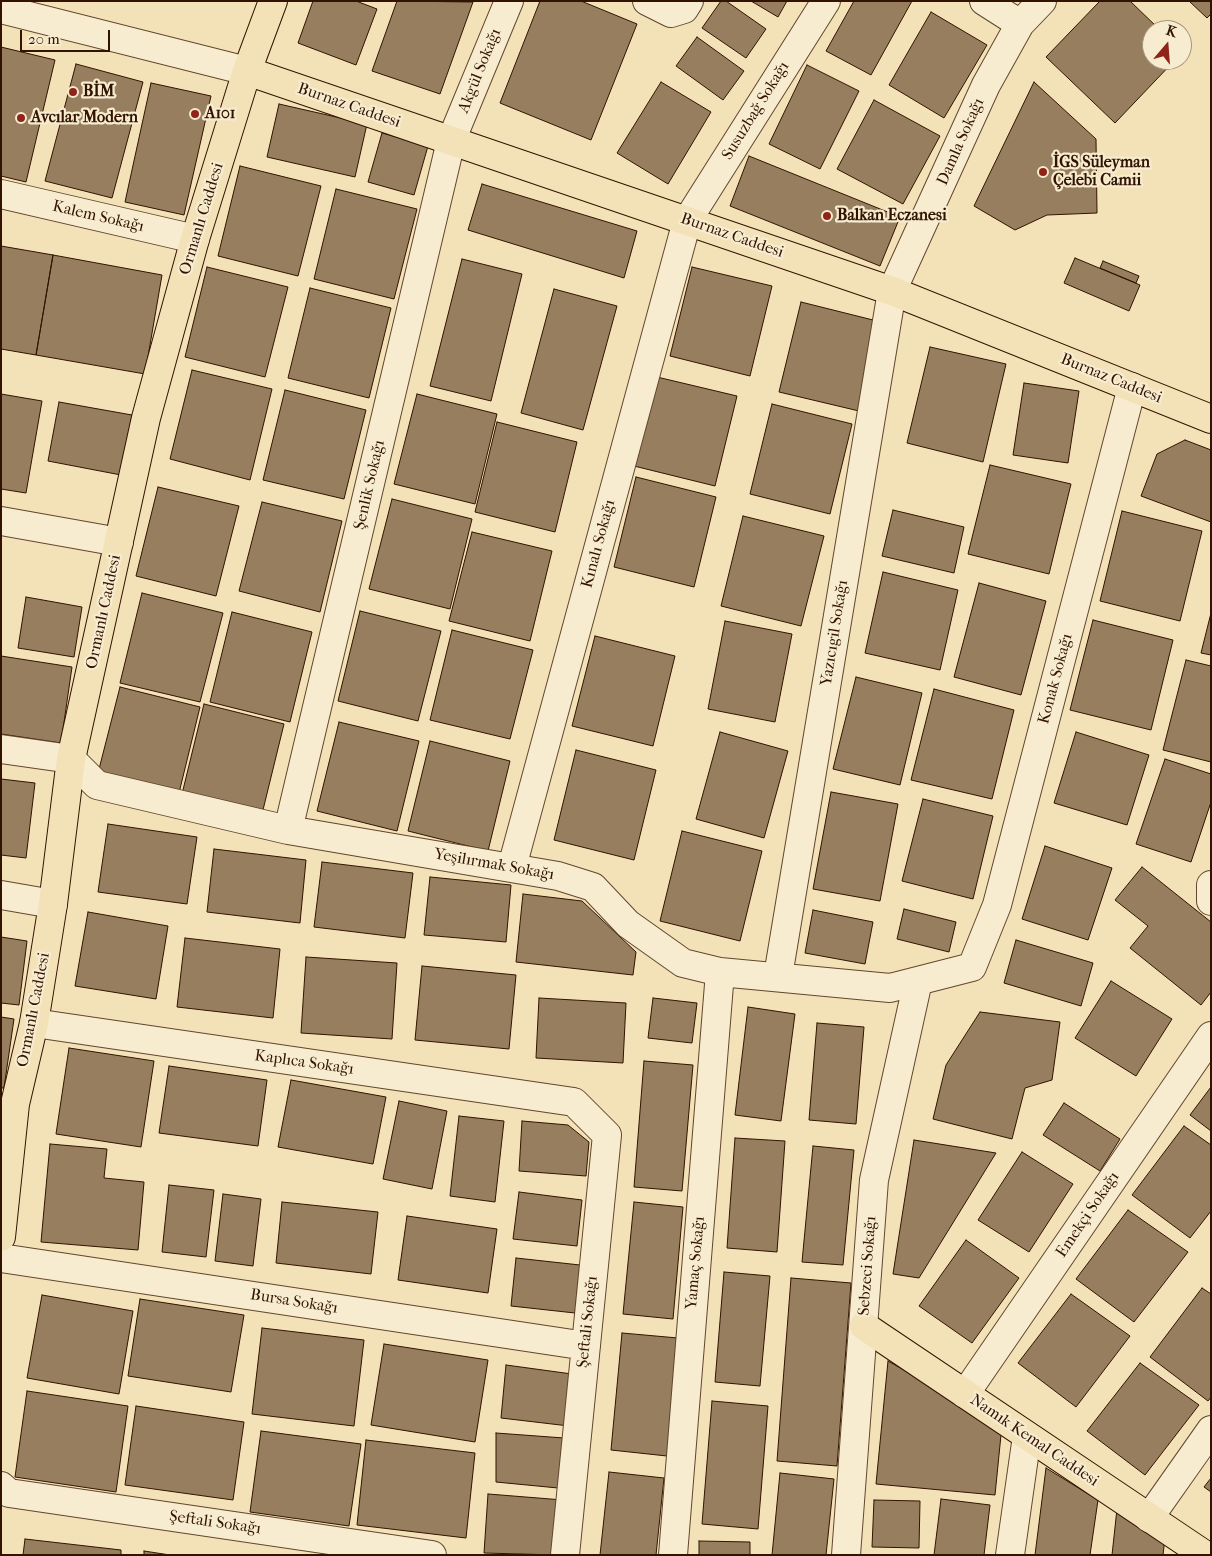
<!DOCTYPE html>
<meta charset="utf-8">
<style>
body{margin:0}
#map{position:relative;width:1212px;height:1556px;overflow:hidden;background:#f3e1b7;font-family:"IM FELL French Canon",serif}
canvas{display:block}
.frame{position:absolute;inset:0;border:2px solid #311300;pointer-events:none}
.north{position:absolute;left:1142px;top:20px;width:50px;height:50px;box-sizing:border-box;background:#f7ecd0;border:1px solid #a8957d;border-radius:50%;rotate:18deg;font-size:14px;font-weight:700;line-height:20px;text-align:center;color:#311300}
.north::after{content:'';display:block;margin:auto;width:18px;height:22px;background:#8f2418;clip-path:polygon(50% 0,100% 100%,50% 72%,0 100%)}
.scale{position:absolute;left:20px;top:30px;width:90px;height:22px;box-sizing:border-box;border:2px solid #311300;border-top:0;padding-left:6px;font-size:15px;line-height:18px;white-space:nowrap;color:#311300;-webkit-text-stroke:4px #f7ecd0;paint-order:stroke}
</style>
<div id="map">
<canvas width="1212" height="1556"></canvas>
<div class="frame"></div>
<div class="north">K</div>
<div class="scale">20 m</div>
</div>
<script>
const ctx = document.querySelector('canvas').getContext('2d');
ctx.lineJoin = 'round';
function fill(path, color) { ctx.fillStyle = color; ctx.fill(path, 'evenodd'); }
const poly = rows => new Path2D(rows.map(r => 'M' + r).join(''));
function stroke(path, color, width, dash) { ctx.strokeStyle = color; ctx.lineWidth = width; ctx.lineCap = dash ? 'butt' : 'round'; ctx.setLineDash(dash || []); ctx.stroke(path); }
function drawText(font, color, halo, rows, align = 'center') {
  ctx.font = font + ' "IM FELL French Canon",serif'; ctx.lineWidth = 4.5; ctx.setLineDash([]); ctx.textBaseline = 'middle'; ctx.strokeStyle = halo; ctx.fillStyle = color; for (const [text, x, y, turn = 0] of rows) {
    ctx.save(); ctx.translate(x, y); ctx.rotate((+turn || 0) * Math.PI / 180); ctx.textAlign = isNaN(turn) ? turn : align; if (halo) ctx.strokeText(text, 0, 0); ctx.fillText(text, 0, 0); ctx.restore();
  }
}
const building = poly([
 [313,1,356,1,377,9,356,65,298,43,313,1],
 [397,1,473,2,440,94,372,71,397,1],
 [540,1,581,1,637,24,591,140,500,103,540,1],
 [721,1,726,1,766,29,746,58,702,28,721,1],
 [751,1,787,1,778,17,751,1],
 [854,1,912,1,871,75,826,51,854,1],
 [1100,1,1130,1,1160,30,1152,30,1152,60,1175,60,1115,123,1046,57,1100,1],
 [1189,1,1211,1,1211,14,1207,18,1189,1],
 [931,12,987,45,944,118,889,85,931,12],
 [697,37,744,71,723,100,676,66,697,37],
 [1,47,55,60,26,182,1,176,1,47],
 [76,64,143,82,112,198,45,181,76,64],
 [807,65,859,91,820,169,769,144,807,65],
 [661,82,711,112,668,184,617,153,661,82],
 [1034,82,1096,139,1097,213,1047,215,1015,230,974,206,1034,82],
 [151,83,211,96,184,215,125,202,151,83],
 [874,100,940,136,903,204,837,169,874,100],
 [279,104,367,124,355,177,267,157,279,104],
 [382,133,428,146,414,195,368,182,382,133],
 [749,156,900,217,880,266,730,206,749,156],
 [240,166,321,186,298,276,218,256,240,166],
 [482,184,637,231,624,278,468,230,482,184],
 [336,189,417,209,394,299,314,279,336,189],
 [1,246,53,255,36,355,1,349,1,246],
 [53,255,162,275,145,374,36,355,53,255],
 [1075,258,1140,285,1129,311,1064,283,1075,258],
 [462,259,522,274,491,401,430,386,462,259],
 [1103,261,1139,276,1136,283,1100,268,1103,261],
 [207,267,288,287,265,377,185,357,207,267],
 [692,267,772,286,750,376,670,356,692,267],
 [310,288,391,308,369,398,288,378,310,288],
 [554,289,617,306,583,430,521,413,554,289],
 [801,302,881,322,859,411,779,392,801,302],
 [930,347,1006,364,983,462,907,443,930,347],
 [192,370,272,389,250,480,170,459,192,370],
 [657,377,737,396,715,486,634,466,657,377],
 [1024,383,1079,391,1068,463,1013,455,1024,383],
 [285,390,366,410,344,499,263,480,285,390],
 [1,394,42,401,26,493,1,489,1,394],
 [417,394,497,414,475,504,394,484,417,394],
 [59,402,132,415,121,475,48,461,59,402],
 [772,404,852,424,830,514,750,494,772,404],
 [497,422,577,442,555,532,475,512,497,422],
 [1185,440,1211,450,1211,522,1141,496,1157,454,1185,440],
 [990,465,1071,484,1049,574,968,554,990,465],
 [636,477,716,497,694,587,614,567,636,477],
 [158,487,239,506,216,596,136,576,158,487],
 [392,499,472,519,450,609,369,589,392,499],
 [262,502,342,521,320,612,239,591,262,502],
 [893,510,964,527,954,573,882,556,893,510],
 [1122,511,1202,531,1180,621,1100,601,1122,511],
 [743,516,824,536,801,626,721,606,743,516],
 [472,532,552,551,530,641,449,621,472,532],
 [883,572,958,590,940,670,865,653,883,572],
 [979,583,1046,601,1021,695,954,677,979,583],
 [142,593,223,613,200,702,120,683,142,593],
 [26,597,82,607,74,657,18,648,26,597],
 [360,611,441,631,418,721,338,701,360,611],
 [232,612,312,632,290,722,210,702,232,612],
 [1211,613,1211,655,1201,653,1211,613],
 [1093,620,1173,640,1151,730,1070,710,1093,620],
 [725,621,792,634,775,722,708,709,725,621],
 [452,630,533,650,510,739,430,720,452,630],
 [595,636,675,656,653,746,572,726,595,636],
 [1,656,72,667,61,743,1,734,1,656],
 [1186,660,1211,666,1211,762,1163,750,1186,660],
 [856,677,922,693,900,785,833,769,856,677],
 [120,687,200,707,178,797,97,777,120,687],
 [934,689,1014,710,992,799,911,780,934,689],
 [204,704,284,724,262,814,182,794,204,704],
 [339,722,419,741,397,831,317,811,339,722],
 [720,732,788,751,764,838,696,819,720,732],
 [1076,732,1149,755,1127,825,1054,803,1076,732],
 [430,741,510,761,488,851,408,831,430,741],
 [576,750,656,770,634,860,554,840,576,750],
 [1165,759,1211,774,1211,802,1191,862,1136,844,1165,759],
 [1,779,35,783,26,858,1,855,1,779],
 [831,792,898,804,880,901,813,889,831,792],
 [923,799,993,816,973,899,902,881,923,799],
 [108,824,197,837,187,904,98,892,108,824],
 [682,831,762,851,740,941,660,921,682,831],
 [1045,846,1112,868,1088,940,1022,919,1045,846],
 [214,849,306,860,300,923,207,912,214,849],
 [322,862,413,873,405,938,314,927,322,862],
 [1142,867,1211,922,1211,992,1201,1005,1130,948,1148,926,1115,900,1142,867],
 [430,877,511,885,506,942,424,935,430,877],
 [523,894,582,901,636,952,633,975,516,962,523,894],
 [904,909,956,922,949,952,897,939,904,909],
 [813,910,873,922,865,964,805,953,813,910],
 [88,912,168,926,156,999,75,986,88,912],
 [1,937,27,941,19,1005,1,1003,1,937],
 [185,938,280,949,273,1018,177,1007,185,938],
 [1016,940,1093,963,1081,1006,1004,983,1016,940],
 [306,957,397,963,392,1039,301,1033,306,957],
 [422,966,516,975,509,1049,415,1040,422,966],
 [1111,981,1172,1019,1136,1076,1075,1038,1111,981],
 [539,998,626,1003,623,1063,536,1058,539,998],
 [653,998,697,1003,692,1043,648,1038,653,998],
 [748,1007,795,1014,781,1121,735,1115,748,1007],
 [980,1012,1060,1022,1052,1080,1025,1088,1012,1139,933,1119,946,1065,980,1012],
 [1,1017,14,1019,4,1088,1,1088,1,1017],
 [817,1023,864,1027,856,1124,809,1120,817,1023],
 [69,1048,154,1061,141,1147,56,1134,69,1048],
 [644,1061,693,1065,682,1191,634,1187,644,1061],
 [169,1066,267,1080,258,1146,159,1133,169,1066],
 [291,1080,386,1097,373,1164,278,1147,291,1080],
 [1211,1087,1211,1131,1190,1115,1211,1087],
 [399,1101,447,1111,432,1189,383,1179,399,1101],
 [1064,1103,1120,1139,1100,1171,1043,1135,1064,1103],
 [459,1116,504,1121,495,1202,450,1196,459,1116],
 [522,1121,568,1125,589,1142,586,1176,519,1171,522,1121],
 [1184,1126,1211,1145,1211,1211,1190,1238,1132,1195,1184,1126],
 [735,1138,785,1141,777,1252,727,1248,735,1138],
 [914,1140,996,1153,919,1278,893,1274,914,1140],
 [50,1144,107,1149,104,1178,144,1182,138,1250,41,1242,50,1144],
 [813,1146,854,1150,843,1265,802,1262,813,1146],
 [1022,1152,1073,1184,1029,1252,978,1220,1022,1152],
 [169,1185,214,1190,206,1257,162,1252,169,1185],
 [519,1192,582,1200,577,1246,513,1239,519,1192],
 [223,1194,261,1199,253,1266,215,1261,223,1194],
 [282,1202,378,1212,371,1274,276,1263,282,1202],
 [634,1202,683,1207,673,1319,623,1314,634,1202],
 [1128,1210,1188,1252,1134,1322,1076,1279,1128,1210],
 [407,1216,497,1229,488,1293,398,1280,407,1216],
 [966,1240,1019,1278,972,1343,919,1306,966,1240],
 [516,1258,580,1265,575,1313,511,1306,516,1258],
 [724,1272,770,1276,760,1386,715,1382,724,1272],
 [791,1278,851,1283,837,1466,777,1461,791,1278],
 [1202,1288,1211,1294,1211,1397,1208,1401,1150,1357,1202,1288],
 [1071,1294,1130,1336,1076,1407,1018,1363,1071,1294],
 [42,1295,133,1311,119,1394,27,1378,42,1295],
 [140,1299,244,1315,231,1392,128,1376,140,1299],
 [262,1328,364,1340,354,1426,252,1414,262,1328],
 [622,1333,678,1338,667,1456,611,1450,622,1333],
 [384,1344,488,1360,475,1442,371,1425,384,1344],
 [888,1361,1002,1425,995,1495,876,1484,888,1361],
 [1140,1363,1199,1405,1145,1475,1087,1431,1140,1363],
 [506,1365,572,1374,569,1426,501,1418,506,1365],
 [27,1391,128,1406,116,1492,15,1477,27,1391],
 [712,1401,768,1406,758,1529,702,1524,712,1401],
 [136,1406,244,1422,233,1500,125,1485,136,1406],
 [261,1431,361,1444,349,1526,250,1512,261,1431],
 [496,1433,564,1438,558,1488,496,1482,496,1433],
 [366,1440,475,1453,466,1538,357,1525,366,1440],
 [1046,1468,1098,1500,1090,1555,1035,1555,1046,1468],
 [609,1472,664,1478,656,1555,600,1555,609,1472],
 [780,1473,834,1479,826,1555,772,1555,780,1473],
 [1211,1478,1211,1492,1204,1487,1211,1478],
 [488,1494,563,1500,558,1555,484,1553,488,1494],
 [941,1499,990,1505,984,1555,934,1555,941,1499],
 [874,1500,920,1501,919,1548,872,1547,874,1500],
 [1117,1509,1165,1538,1163,1555,1112,1555,1117,1509],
 [25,1539,121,1550,121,1555,23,1555,25,1539],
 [699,1541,750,1542,750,1555,699,1555,699,1541],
 [144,1551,170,1555,144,1555,144,1551]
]);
fill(building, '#967e5f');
stroke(building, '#311300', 1);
const minor = poly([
 [647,1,671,13,684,9,689,1],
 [984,1,1020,24],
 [1,9,247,71],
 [1,194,195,239],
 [1,521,119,542],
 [1,749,71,759,97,785,288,830,558,876,593,887,628,924,683,963,720,972,890,988,972,967,997,905,1132,387],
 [288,830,451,141,509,1],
 [512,867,687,221,826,1],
 [1211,885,1211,901],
 [1,895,53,904],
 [778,976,892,291,986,85,1020,24,1042,1],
 [34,1023,574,1102,607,1135,565,1555],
 [1,1258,586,1346],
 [965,1394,1211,1036],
 [1,1486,9,1493,432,1555],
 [1149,1518,1211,1430],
 [673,1555,720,972],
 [846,1555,874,1180,918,981],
 [1010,1555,1027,1436]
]);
const major = poly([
 [247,71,892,291,1211,419],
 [1,1237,15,1104,34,1023,53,904,71,759,146,418,195,239,247,71,273,1],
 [864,1326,1205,1555]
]);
stroke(minor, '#62462e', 30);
stroke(major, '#311300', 30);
stroke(minor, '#f7ecd0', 28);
stroke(major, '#f3e1b7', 28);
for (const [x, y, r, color] of [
 [73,92,5,"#8f2418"],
 [195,114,5,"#8f2418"],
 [21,118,5,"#8f2418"],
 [1043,172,5,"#8f2418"],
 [827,216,5,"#8f2418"]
]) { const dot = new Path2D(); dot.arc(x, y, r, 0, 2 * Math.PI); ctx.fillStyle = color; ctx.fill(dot); stroke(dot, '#f7ecd0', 2); }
drawText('16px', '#311300', '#f7ecd0', [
 ["Akgül Sokağı",480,71,-68],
 ["Burnaz Caddesi",349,106,19],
 ["Susuzbağ Sokağı",756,111,-58],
 ["Damla Sokağı",961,142,-66],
 ["Kalem Sokağı",98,217,13],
 ["Ormanlı Caddesi",202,219,-73],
 ["Burnaz Caddesi",732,236,19],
 ["Burnaz Caddesi",1111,379,22],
 ["Şenlik Sokağı",370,485,-77],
 ["Kınalı Sokağı",599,544,-75],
 ["Ormanlı Caddesi",104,612,-78],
 ["Yazıcıgil Sokağı",835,633,-81],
 ["Konak Sokağı",1056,679,-75],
 ["Yeşilırmak Sokağı",494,865,10],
 ["Ormanlı Caddesi",34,1010,-79],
 ["Kaplıca Sokağı",304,1063,8],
 ["Emekçi Sokağı",1088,1215,-56],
 ["Yamaç Sokağı",696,1263,-85],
 ["Sebzeci Sokağı",868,1266,-86],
 ["Bursa Sokağı",294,1302,9],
 ["Şeftali Sokağı",588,1322,-84],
 ["Namık Kemal Caddesi",1034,1441,34],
 ["Şeftali Sokağı",215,1523,8]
]);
drawText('bold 16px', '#311300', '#f7ecd0', [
 ["BİM",83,92],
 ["A101",205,114],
 ["Avcılar Modern",31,118],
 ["İGS Süleyman",1053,163],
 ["Çelebi Camii",1053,181],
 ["Balkan Eczanesi",837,216]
], 'left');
</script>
